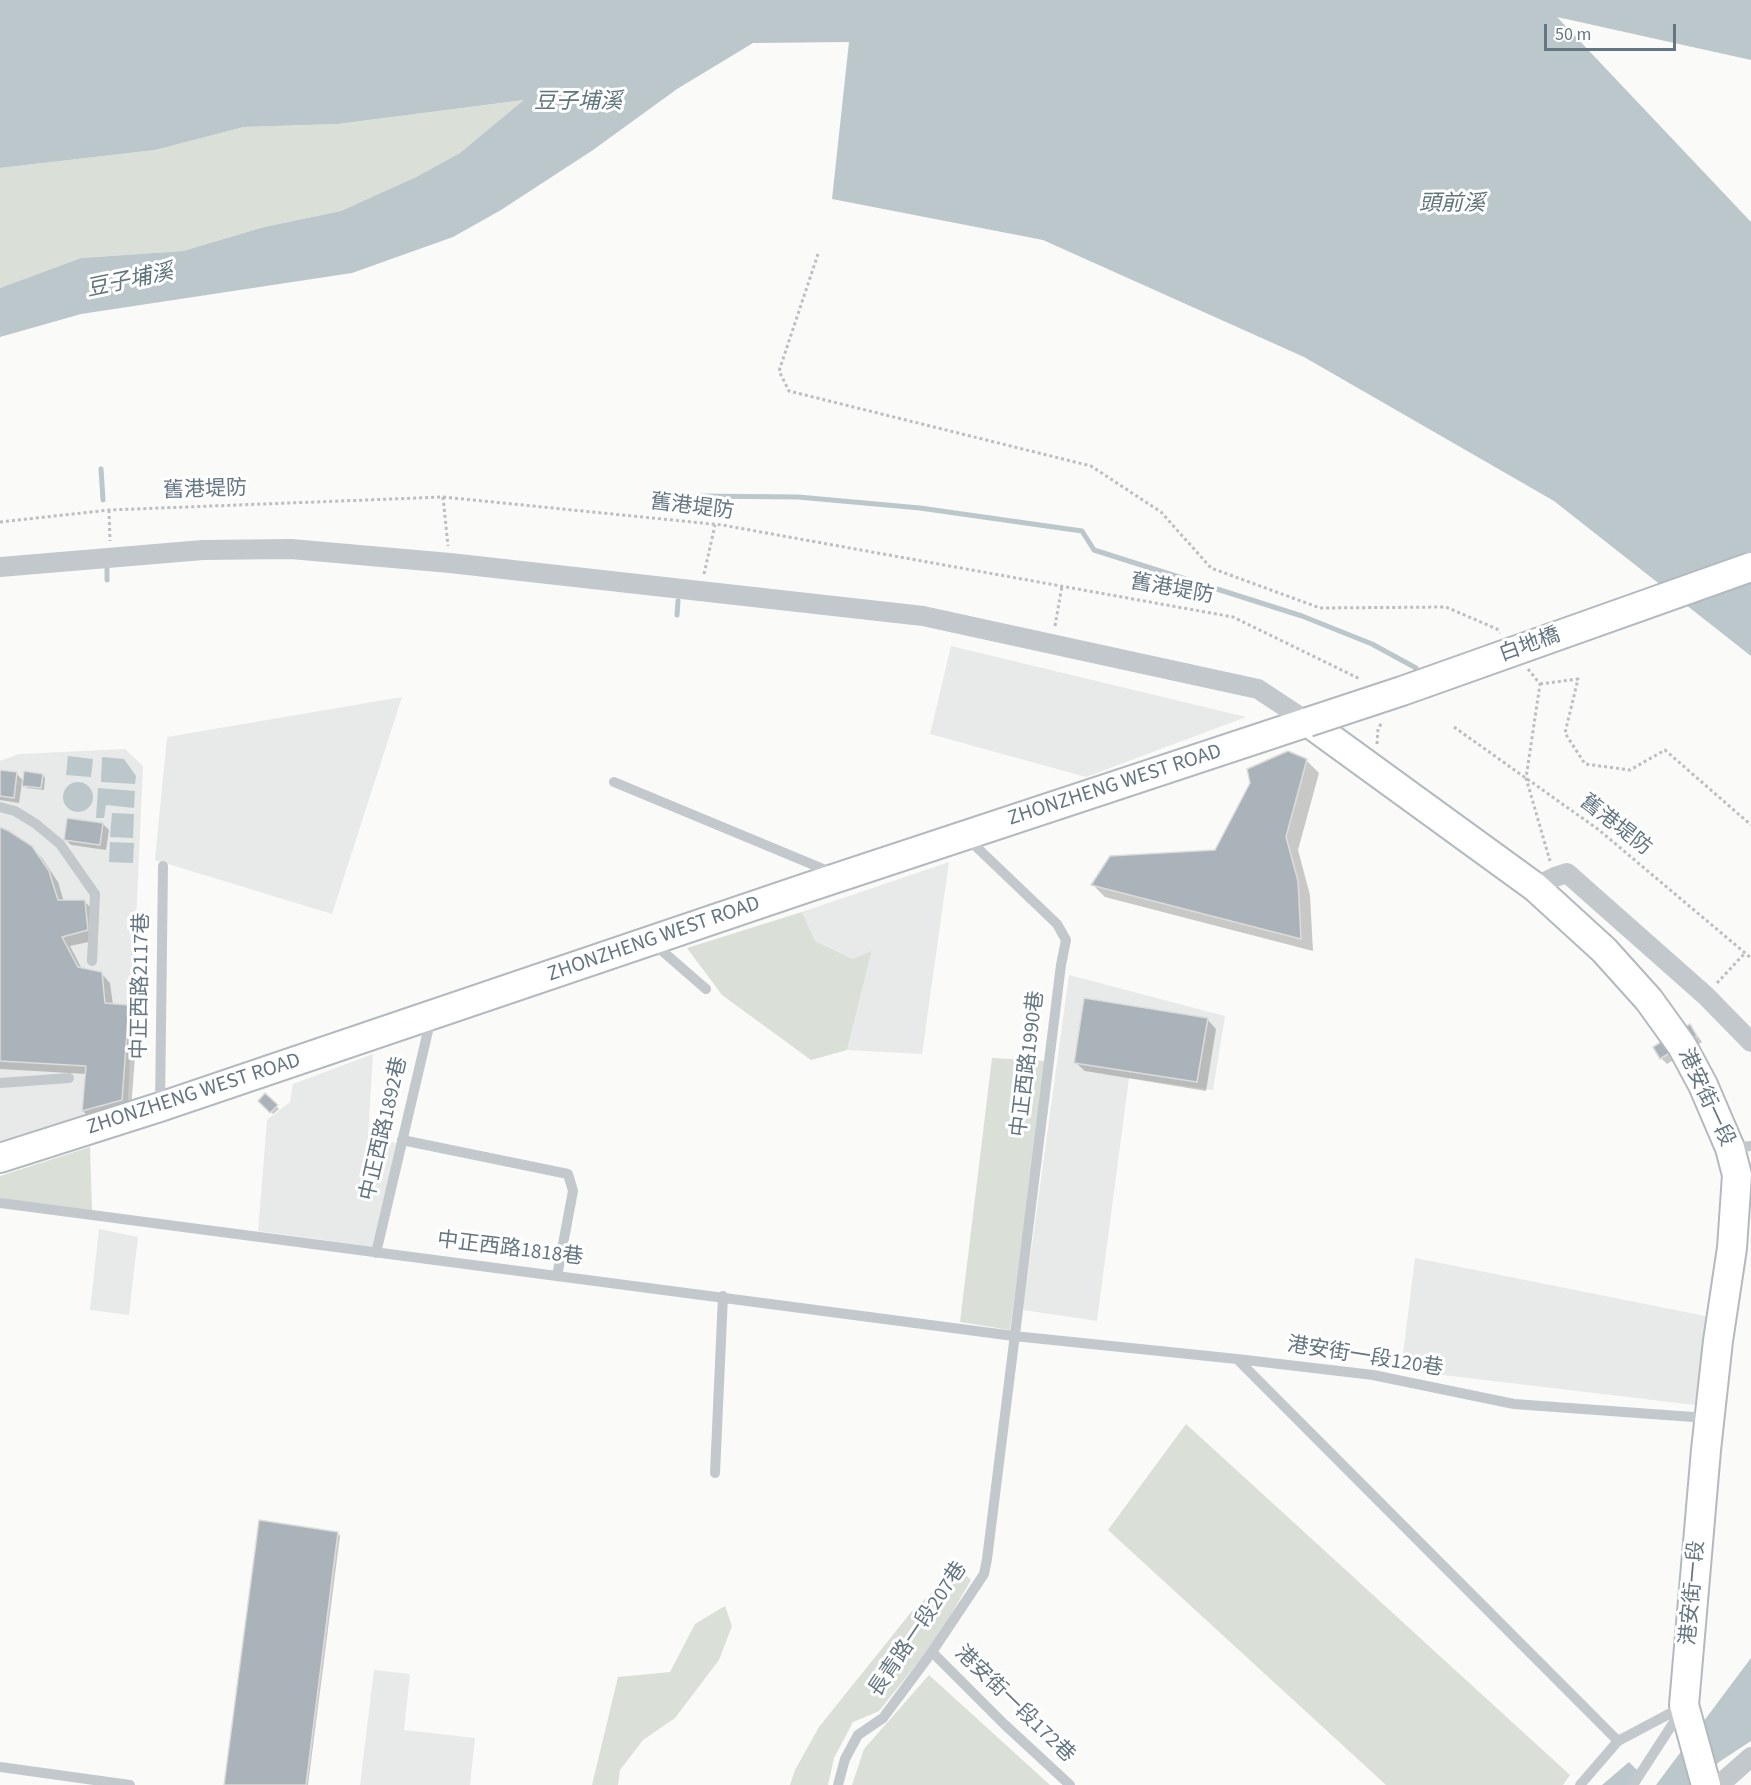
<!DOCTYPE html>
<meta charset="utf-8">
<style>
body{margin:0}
#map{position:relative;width:1751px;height:1785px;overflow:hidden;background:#fafaf8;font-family:"Source Sans 3",sans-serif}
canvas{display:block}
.scale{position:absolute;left:1544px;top:24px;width:132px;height:27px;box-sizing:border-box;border:3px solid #657683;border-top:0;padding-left:8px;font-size:18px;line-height:21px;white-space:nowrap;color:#657683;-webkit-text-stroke:4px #fff;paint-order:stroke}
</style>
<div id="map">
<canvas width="1751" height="1785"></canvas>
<div class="scale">50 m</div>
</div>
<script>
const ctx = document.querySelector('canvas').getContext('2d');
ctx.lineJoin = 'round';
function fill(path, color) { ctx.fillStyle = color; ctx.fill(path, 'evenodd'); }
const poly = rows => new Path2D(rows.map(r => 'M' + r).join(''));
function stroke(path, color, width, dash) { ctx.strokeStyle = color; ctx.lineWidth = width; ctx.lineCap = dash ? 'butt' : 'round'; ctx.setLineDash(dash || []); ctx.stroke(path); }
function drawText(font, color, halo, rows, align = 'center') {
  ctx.font = font + ' "Source Sans 3","Noto Sans TC",sans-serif'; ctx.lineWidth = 6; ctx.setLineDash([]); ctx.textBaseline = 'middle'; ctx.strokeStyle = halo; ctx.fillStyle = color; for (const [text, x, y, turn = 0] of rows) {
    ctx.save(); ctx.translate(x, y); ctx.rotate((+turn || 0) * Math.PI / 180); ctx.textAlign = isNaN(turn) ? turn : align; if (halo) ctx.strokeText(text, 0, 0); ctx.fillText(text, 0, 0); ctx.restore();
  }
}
fill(poly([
 [951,646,1246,717,1086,777,930,734],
 [402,697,332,914,155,860,167,737],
 [125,749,143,766,128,1101,0,1148,0,761,19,754],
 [949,862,922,1054,847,1050,872,952,854,959,815,941,802,912],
 [1069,975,1225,1016,1213,1090,1129,1078,1097,1321,1023,1310],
 [373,1054,368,1137,401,1144,382,1248,258,1231,267,1120,290,1102,293,1084],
 [99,1229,138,1237,129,1315,90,1310],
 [1415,1258,1710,1317,1695,1405,1401,1370],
 [374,1670,410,1674,404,1730,475,1738,470,1785,360,1785]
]), '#e8e9e9');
fill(poly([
 [525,100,460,153,416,177,341,211,264,227,183,251,81,258,0,288,0,168,155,150,244,127,338,124],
 [802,912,815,941,853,959,872,951,847,1050,811,1060,722,995,687,948],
 [992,1058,1047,1061,1010,1330,960,1322],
 [90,1147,92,1210,0,1202,0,1176],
 [1186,1424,1570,1775,1563,1785,1386,1785,1108,1530],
 [958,1568,971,1580,937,1639,879,1711,853,1722,834,1758,828,1785,790,1785,795,1770,819,1727,912,1611],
 [725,1606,732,1626,719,1660,675,1718,643,1740,620,1770,618,1785,592,1785,618,1677,670,1672,695,1624],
 [929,1675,1050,1785,852,1785,864,1749]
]), '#dadfd7');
fill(poly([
 [0,0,1751,0,1751,60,1557,17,1751,222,1751,656,1554,501,1304,357,1043,240,832,199,849,42,753,43,677,89,593,150,501,210,453,237,352,273,81,314,0,337,0,288,81,258,183,251,264,227,341,211,416,177,460,153,524,100,338,124,244,127,155,150,0,168],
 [68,756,93,759,91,777,66,775],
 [102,757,124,759,136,776,135,784,101,782],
 '63 797a15 15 0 1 1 30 0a15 15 0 1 1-30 0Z',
 [98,788,135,791,134,808,106,805,104,818,96,818],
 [112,813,134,814,133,838,110,837],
 [110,842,134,843,133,863,109,862],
 [1751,1658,1751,1741,1719,1762,1697,1785,1656,1785],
 [1629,1762,1640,1773,1632,1785,1602,1785]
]), '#bbc7cb');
fill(poly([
 [1306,760,1319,773,1298,850,1310,895,1313,951,1105,897,1093,885,1216,852],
 [0,771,17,774,24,782,43,775,45,778,44,790,27,788,22,783,19,803,0,800],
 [103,824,109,830,106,850,71,845,65,839],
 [0,829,32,848,42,858,58,882,64,902,85,902,94,911,97,940,70,946,82,969,101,973,110,983,113,1005,128,1006,138,1016,131,1110,92,1120,83,1111,87,1074,0,1069],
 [1207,1019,1216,1029,1206,1091,1085,1071,1075,1062],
 [1690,1026,1702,1042,1667,1064,1661,1058],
 [265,1096,279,1109,273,1114,260,1101],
 [338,1533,340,1536,308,1785,226,1785]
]), '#0003');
stroke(poly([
 [101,469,103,500],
 [696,496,798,497,920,508,1082,531,1094,550,1302,616,1372,644,1416,668],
 [107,569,107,580],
 [677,615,678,601]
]), '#bbc7cb', 5);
const building = poly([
 [1288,751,1307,759,1286,837,1298,881,1301,939,1091,885,1110,856,1215,850,1250,783,1247,769,1288,751],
 [0,770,17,772,14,798,0,796,0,770],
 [24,771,43,774,41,788,22,786,24,771],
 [67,818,103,823,100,845,64,840,67,818],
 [0,827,9,831,32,846,49,871,58,900,85,900,88,930,62,937,78,967,102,972,105,1003,129,1005,122,1100,82,1111,86,1066,0,1061,0,827],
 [1084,998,1208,1018,1197,1082,1074,1063,1084,998],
 [1690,1024,1697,1036,1660,1059,1653,1047,1690,1024],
 [265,1093,278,1105,270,1113,258,1101,265,1093],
 [259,1520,338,1532,306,1785,224,1785,259,1520]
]);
fill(building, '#aab3b9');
stroke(building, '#dcdcda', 1.5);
const secondary = poly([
 [0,1158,160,1107,809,887,1308,722,1535,887,1604,950,1649,1000,1682,1046,1703,1085,1730,1148,1737,1175,1732,1248,1718,1341,1706,1450,1684,1705,1706,1785]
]);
stroke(secondary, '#b3babf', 32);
stroke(poly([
 [818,254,779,371,789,391,1091,466,1161,512,1211,568,1320,608,1446,607,1497,629,1500,633],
 [443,497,448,546],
 [109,510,110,541],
 [0,522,109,510,443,497,722,525,1233,617,1360,679],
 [704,574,715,525],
 [1055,626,1062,586],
 [1528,669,1540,684,1526,778,1550,861],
 [1540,684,1578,679,1565,733,1585,764,1630,770,1665,750,1751,825],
 [1454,727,1599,830,1751,958],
 [1377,744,1378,729,1382,722],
 [1717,983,1745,953]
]), '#bbbfc2', 3, [3, 3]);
stroke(poly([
 [614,782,833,873],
 [0,807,15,811,36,824,60,844,95,894,92,961],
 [653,943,706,989],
 [0,1083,69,1078],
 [160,1107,163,866],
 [402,1140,568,1174,573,1191,557,1276],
 [1730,1148,1751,1146],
 [0,1203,1014,1336,1237,1359,1373,1375,1514,1404,1707,1418],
 [376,1253,431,1018],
 [1237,1359,1618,1741],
 [715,1473,723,1296],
 [932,1652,1004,1724,1070,1785],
 [0,1767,130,1785],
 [838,1785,845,1759,858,1735,883,1718,932,1652,984,1574,987,1559,1061,965,1066,940,1057,924,966,837],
 [1580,1785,1618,1741,1684,1706],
 [1633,1785,1681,1711]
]), '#c3c8cc', 10);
stroke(poly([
 [0,567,203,550,291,549,450,563,923,616,1258,689,1308,722],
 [1535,887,1555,877,1567,873,1706,996,1751,1042],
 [1719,1785,1751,1757]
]), '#c3c8cc', 20);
stroke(secondary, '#fff', 28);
const secondaryBridge = poly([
 [1308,722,1402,691,1751,567]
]);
stroke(secondaryBridge, '#b3babf', 32, []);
stroke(secondaryBridge, '#fff', 28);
drawText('21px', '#657683', '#fff', [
 ["舊港堤防",205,491,-2],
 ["舊港堤防",692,508,7],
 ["舊港堤防",1172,590,10],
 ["白地橋",1530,646,-20],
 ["ZHONZHENG WEST ROAD",1115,786,-18],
 ["舊港堤防",1615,826,38],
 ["ZHONZHENG WEST ROAD",654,940,-19],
 ["中正西路2117巷",142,986,-89],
 ["中正西路1990巷",1029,1064,-83],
 ["ZHONZHENG WEST ROAD",194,1095,-18],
 ["港安街一段",1705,1098,65],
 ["中正西路1892巷",385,1129,-77],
 ["中正西路1818巷",510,1250,7],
 ["港安街一段120巷",1365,1358,9],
 ["港安街一段",1694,1593,-85],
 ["長青路一段207巷",919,1630,-56],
 ["港安街一段172巷",1014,1705,44]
]);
drawText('italic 22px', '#60757c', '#fff', [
 ["豆子埔溪",578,103],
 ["頭前溪",1452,205],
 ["豆子埔溪",130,282,-12]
]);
</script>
